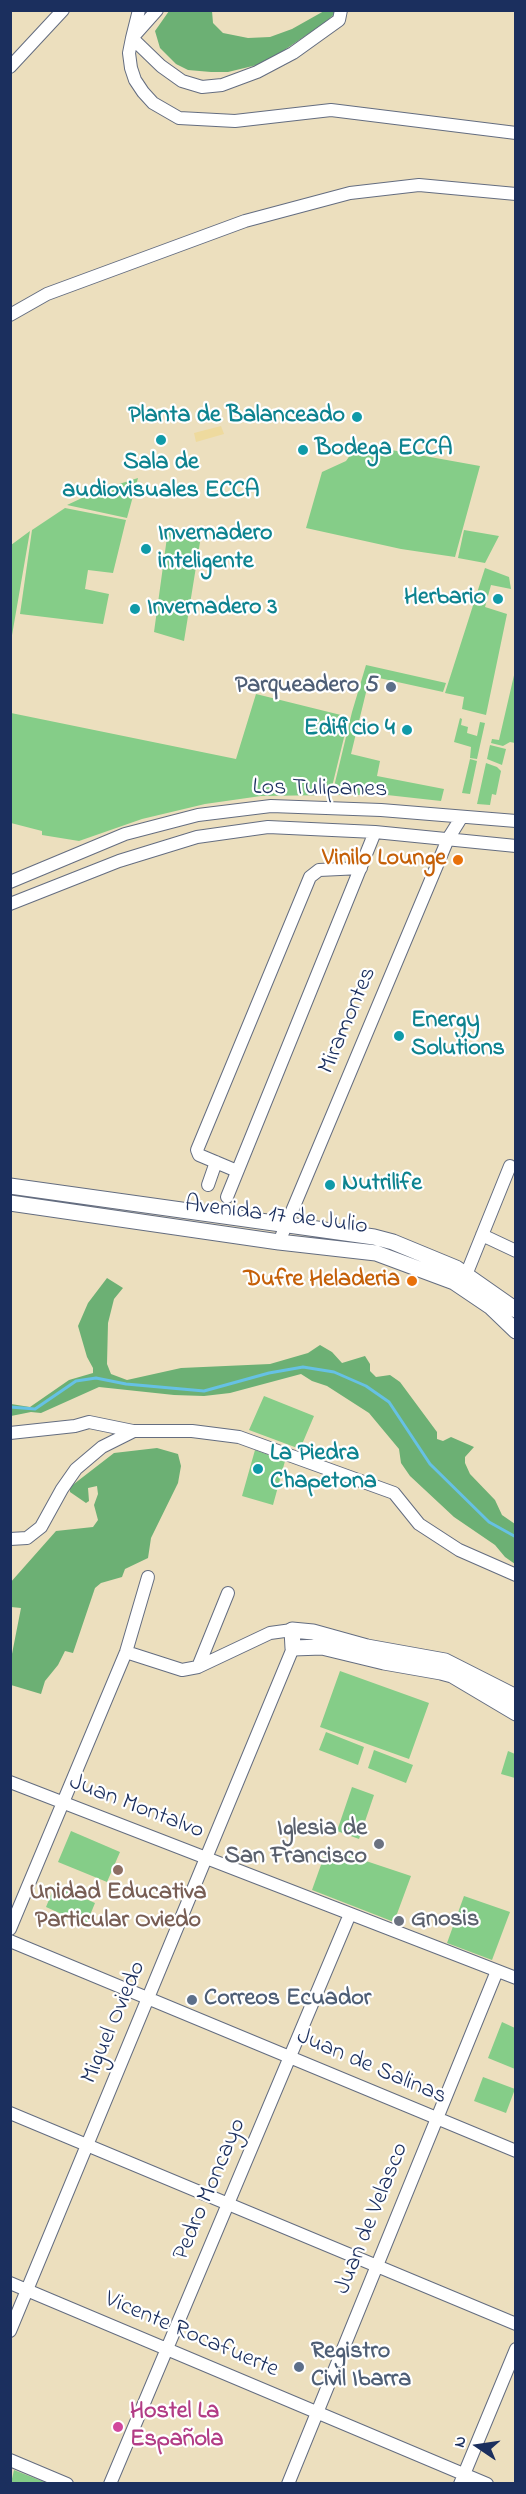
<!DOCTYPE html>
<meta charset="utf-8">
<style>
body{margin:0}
#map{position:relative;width:526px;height:2494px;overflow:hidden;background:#ecdfbe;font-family:"Indie Flower",sans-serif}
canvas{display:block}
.frame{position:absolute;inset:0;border:12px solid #1b2f5e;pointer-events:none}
.north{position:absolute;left:448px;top:2416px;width:60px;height:60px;-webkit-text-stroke:4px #fff;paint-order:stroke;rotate:283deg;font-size:16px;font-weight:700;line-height:24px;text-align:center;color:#1b2f5e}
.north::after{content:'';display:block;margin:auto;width:21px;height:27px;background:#1b2f5e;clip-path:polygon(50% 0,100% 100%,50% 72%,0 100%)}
</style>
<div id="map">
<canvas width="526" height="2494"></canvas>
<div class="frame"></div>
<div class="north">N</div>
</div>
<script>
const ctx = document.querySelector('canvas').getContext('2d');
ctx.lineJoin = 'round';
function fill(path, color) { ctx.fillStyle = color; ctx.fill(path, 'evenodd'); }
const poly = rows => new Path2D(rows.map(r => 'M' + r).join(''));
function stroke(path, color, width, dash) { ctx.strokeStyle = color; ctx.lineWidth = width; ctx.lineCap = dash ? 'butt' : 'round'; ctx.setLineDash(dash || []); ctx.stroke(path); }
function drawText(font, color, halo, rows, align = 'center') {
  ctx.font = font + ' "Indie Flower",sans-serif'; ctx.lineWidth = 4.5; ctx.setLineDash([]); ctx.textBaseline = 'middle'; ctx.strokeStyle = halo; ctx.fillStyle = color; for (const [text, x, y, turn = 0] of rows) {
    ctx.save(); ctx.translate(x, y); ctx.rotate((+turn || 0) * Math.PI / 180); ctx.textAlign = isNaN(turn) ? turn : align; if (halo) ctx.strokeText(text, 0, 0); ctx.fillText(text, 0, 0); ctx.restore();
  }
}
fill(poly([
 [358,444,480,466,455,557,401,549,306,528,322,472,346,461],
 [138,478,127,518,67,505,97,491],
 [65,508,126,520,113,573,88,570,85,589,109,594,103,624,20,614,32,530],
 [168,530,201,536,184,641,154,632],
 [464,530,499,536,485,563,458,558],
 [30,531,11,641,11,545],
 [485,568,509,577,511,589,491,585,485,607,507,614,486,715,462,709,464,697,445,693],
 [366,665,446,683,443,692,370,676,351,754,380,761,377,776,444,789,441,801,387,795,332,795,352,712],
 [515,671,515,743,510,742,503,746,491,743,492,739,499,740],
 [256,694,349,717,330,795,261,796,205,804,142,819,79,841,42,835,42,831,11,823,11,713,236,759],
 [460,718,462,719,461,725,468,727,467,733,477,736,480,722,485,723,477,759,470,758,471,747,454,742],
 [490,745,506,749,502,765,487,759],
 [470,759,477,761,470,794,462,793],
 [486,763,497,767,501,771,496,795,492,794,490,805,477,804],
 [264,1396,314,1416,300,1449,249,1430],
 [255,1450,285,1461,273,1505,242,1496],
 [340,1671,429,1703,409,1759,320,1727],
 [326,1732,364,1747,358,1765,319,1750],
 [374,1750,413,1765,406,1783,368,1768],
 [508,1751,515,1754,515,1778,501,1774],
 [352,1787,374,1795,359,1839,337,1831],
 [71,1831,120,1852,107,1882,58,1862],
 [327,1848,411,1876,394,1922,312,1890],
 [55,1885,95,1903,86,1925,46,1907],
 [464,1896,510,1912,492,1960,447,1943],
 [502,2022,515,2028,515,2069,488,2058],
 [483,2077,515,2089,506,2113,474,2101],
 [14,2470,47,2483,11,2483]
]), '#85cd88');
fill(poly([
 [169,11,212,11,213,23,223,33,248,38,270,37,292,29,324,11,338,11,323,24,265,63,228,72,211,72,188,70,176,64,160,48,155,31],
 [107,1278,123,1288,114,1299,108,1323,107,1364,111,1374,127,1380,181,1368,270,1364,308,1353,320,1345,332,1352,342,1363,365,1356,370,1364,370,1371,376,1377,390,1375,400,1382,437,1432,437,1439,443,1441,451,1437,474,1447,465,1457,465,1463,470,1474,495,1500,502,1515,515,1524,515,1564,505,1557,495,1545,454,1517,410,1476,401,1463,399,1449,369,1413,327,1386,312,1381,301,1374,230,1393,204,1396,174,1395,99,1387,41,1413,31,1412,11,1416,11,1404,30,1407,69,1380,93,1373,93,1368,87,1357,78,1326,88,1303],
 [157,1448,178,1454,181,1466,178,1483,151,1538,148,1558,125,1569,122,1577,101,1583,95,1588,73,1653,65,1651,58,1665,45,1681,41,1694,11,1685,11,1659,21,1608,11,1607,10,1583,56,1531,93,1527,98,1520,94,1505,98,1494,97,1486,88,1488,89,1501,86,1503,70,1492,70,1487,114,1453]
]), '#6cb074');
fill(poly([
 [221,426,224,434,196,442,194,433]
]), '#eeda9e');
stroke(poly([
 [10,1407,35,1409,76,1381,96,1378,126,1384,204,1391,269,1373,303,1367,334,1372,366,1386,389,1402,430,1464,489,1522,516,1537]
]), '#66c1e4', 3);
const minor = poly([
 [139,10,132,38,161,66,182,81,202,87,222,85,257,72,293,53,339,20,341,10],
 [157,10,132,38,129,53,131,68,135,80,143,92,153,103,179,118,235,121,331,110,516,133],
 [10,67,63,10],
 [10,315,47,294,245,221,350,193,419,185,516,194],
 [10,882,125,834,198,815,271,806,381,810,516,821],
 [10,904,119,861,197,837,268,827,375,832,516,846],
 [237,1171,199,1155,197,1150,310,877,319,870,361,868],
 [208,1185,216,1162],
 [227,1197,375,832],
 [482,1235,516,1251],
 [279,1242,448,839,461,818],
 [466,1275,510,1166],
 [10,1433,75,1426,89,1422,133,1431,192,1431,239,1437,394,1493,419,1524,459,1550,516,1575],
 [10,1539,27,1538,41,1527,62,1489,76,1469,102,1447,132,1432],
 [126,1652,182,1670,198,1667,270,1633,292,1630],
 [198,1667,228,1593],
 [10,1782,516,1978],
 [10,1929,126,1652,148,1577],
 [10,1941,516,2151],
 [10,2113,516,2324],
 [10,2283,487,2484],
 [10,2331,293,1648],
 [10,2460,67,2484],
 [110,2484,350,1914],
 [288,2484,497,1971],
 [460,2484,516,2349]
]);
const major = poly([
 [10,1186,374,1237,393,1242,456,1268,516,1310],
 [10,1203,279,1242,376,1253,454,1282,491,1307,516,1331],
 [516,1697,445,1661,367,1647,313,1632,292,1630,293,1648,322,1647,384,1662,441,1672,452,1675,516,1713]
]);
stroke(minor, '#646d80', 14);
stroke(major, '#646d80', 17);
stroke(minor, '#fff', 12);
stroke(major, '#fff', 15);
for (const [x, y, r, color] of [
 [357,417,6,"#0f9aa8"],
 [161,440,6,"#0f9aa8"],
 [303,450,6,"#0f9aa8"],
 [146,549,6,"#0f9aa8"],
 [498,599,6,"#0f9aa8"],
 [135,609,6,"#0f9aa8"],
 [391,687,6,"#5c6f8a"],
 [407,730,6,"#0f9aa8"],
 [458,860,6,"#e8710a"],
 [399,1036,6,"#0f9aa8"],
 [330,1185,6,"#0f9aa8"],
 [412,1281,6,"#e8710a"],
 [258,1469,6,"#0f9aa8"],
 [379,1844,6,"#6b7280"],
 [118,1870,6,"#8d6e63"],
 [399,1921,6,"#6b7280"],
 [192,2000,6,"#5c6f8a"],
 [299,2367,6,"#5c6f8a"],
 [118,2427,6,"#d1479c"]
]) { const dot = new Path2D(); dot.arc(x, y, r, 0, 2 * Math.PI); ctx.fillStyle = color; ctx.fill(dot); stroke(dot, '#fff', 2); }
drawText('bold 24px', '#0d838f', '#fff', [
 ["Planta de Balanceado",345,417,"right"],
 ["Bodega ECCA",315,450],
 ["Sala de",161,464,"center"],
 ["audiovisuales ECCA",161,492,"center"],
 ["Invernadero",158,535],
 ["inteligente",158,563],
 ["Herbario",486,599,"right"],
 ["Invernadero 3",147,609],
 ["Edificio 4",395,730,"right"],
 ["Energy",411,1022],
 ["Solutions",411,1050],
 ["Nutrilife",342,1185],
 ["La Piedra",270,1455],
 ["Chapetona",270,1483]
], 'left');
drawText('bold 24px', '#4e5e75', '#fff', [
 ["Parqueadero 5",379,687,"right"],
 ["Correos Ecuador",204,2000],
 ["Registro",311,2353],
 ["Civil Ibarra",311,2381]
], 'left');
drawText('24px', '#1b2f5e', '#fff', [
 ["Los Tulipanes",320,790,1],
 ["Miramontes",349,1021,-67],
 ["Avenida 17 de Julio",276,1217,7],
 ["Juan Montalvo",136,1808,21],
 ["Miguel Oviedo",115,2023,-67],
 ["Juan de Salinas",371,2068,23],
 ["Pedro Moncayo",211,2190,-67],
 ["Juan de Velasco",373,2219,-68],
 ["Vicente Rocafuerte",191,2336,23]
]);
drawText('bold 24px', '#c56008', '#fff', [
 ["Vinilo Lounge",446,860],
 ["Dufre Heladeria",400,1281]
], 'right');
drawText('bold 24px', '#5b616d', '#fff', [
 ["Iglesia de",367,1830],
 ["San Francisco",367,1858],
 ["Gnosis",411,1921,"left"]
], 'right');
drawText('bold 24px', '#785e54', '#fff', [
 ["Unidad Educativa",118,1894],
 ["Particular Oviedo",118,1922]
]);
drawText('bold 24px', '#b23c85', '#fff', [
 ["Hostel La",130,2413],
 ["Española",130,2441]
], 'left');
</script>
